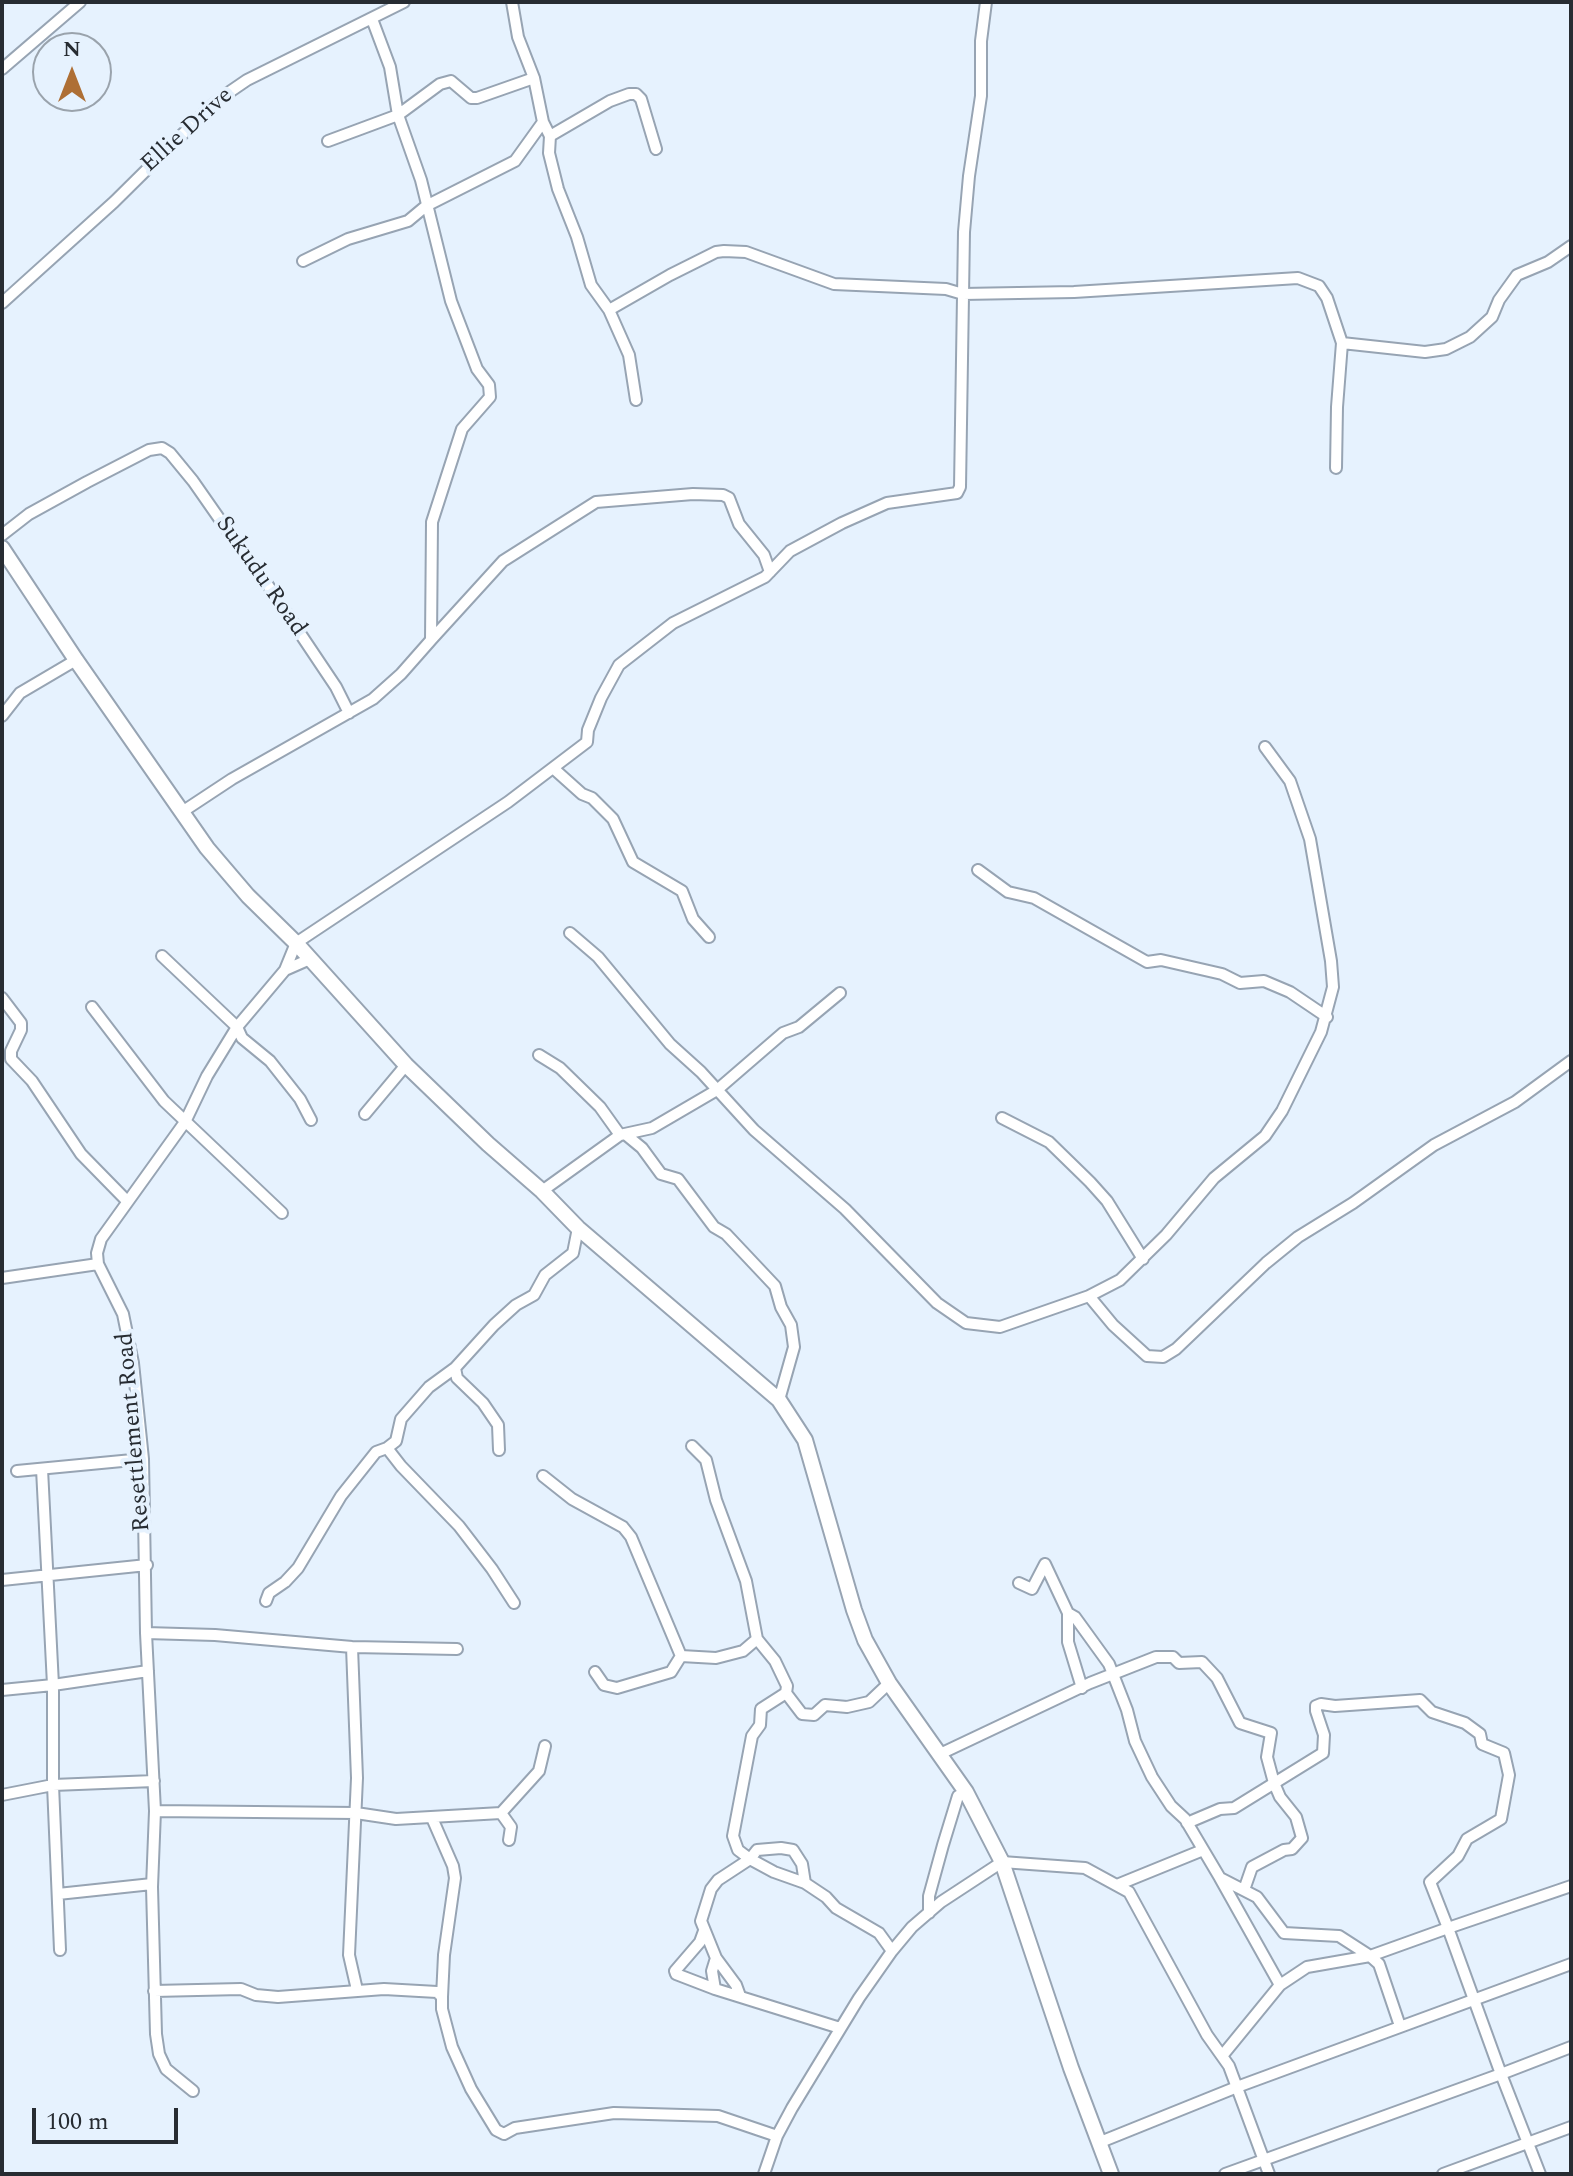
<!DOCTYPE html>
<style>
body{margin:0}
#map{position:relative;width:1573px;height:2176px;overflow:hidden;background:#e6f2fe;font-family:Spectral,serif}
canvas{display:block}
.frame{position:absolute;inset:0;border:4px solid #272c32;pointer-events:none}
.north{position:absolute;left:32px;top:32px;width:80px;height:80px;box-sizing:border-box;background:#e6f2fe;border:2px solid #9aa3ac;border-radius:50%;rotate:0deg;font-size:22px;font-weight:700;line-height:32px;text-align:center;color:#272c32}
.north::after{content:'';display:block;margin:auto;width:28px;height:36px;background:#ae6f35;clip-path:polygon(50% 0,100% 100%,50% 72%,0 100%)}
.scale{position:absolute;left:32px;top:2108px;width:146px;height:36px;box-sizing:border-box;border:4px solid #272c32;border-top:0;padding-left:10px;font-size:24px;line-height:28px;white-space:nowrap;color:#272c32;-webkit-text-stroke:6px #e6f2fe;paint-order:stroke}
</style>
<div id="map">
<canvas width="1573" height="2176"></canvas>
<div class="frame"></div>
<div class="north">N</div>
<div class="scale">100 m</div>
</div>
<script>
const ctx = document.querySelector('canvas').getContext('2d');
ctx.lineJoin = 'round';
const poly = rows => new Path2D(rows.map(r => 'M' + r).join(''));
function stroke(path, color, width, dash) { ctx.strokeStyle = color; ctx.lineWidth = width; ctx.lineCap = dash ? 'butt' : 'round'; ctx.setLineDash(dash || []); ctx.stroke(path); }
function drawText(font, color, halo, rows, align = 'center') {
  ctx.font = font + ' Spectral,serif'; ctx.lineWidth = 8; ctx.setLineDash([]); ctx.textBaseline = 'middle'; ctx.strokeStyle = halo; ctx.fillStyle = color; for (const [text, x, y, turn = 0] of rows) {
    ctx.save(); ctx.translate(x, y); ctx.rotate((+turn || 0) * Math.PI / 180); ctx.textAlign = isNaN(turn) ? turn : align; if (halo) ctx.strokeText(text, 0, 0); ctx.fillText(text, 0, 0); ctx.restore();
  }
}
const minor = poly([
 [512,2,518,37,534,78,543,122,550,136,610,101,629,94,636,94,641,99,656,149],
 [2,69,80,2],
 [550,136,549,153,558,189,577,237,591,285,609,310,629,355,636,400],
 [328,141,398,115,440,84,451,81,471,98,477,98,534,78],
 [303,261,348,239,408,221,426,206,515,161,543,122],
 [2,303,114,202,210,107,228,93,247,80,404,2],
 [609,310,670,275,716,252,724,251,746,252,834,284,946,289,963,294,1074,292,1298,278,1319,286,1327,298,1342,343,1337,407,1336,468],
 [1342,343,1425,352,1446,349,1470,337,1492,317,1499,300,1517,275,1548,262,1571,246],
 [2,535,29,514,87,482,149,450,162,448,170,453,193,481,246,557,267,584,336,687,349,713],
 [431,640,503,561,596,502,693,494,723,495,729,498,739,524,764,555,770,572],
 [2,716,20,693,76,660],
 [553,768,582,794,592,798,613,819,633,862,682,891,693,919,709,937],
 [182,812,232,779,373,699,401,674,431,640,432,522,462,429,490,397,489,385,477,369,451,301,421,180,398,115,390,67,372,19],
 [978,870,1008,892,1034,898,1147,962,1161,960,1222,974,1240,983,1264,981,1290,992,1327,1017],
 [570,933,598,957,670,1044,701,1072,754,1130,845,1209,937,1303,966,1323,1000,1327,1089,1296,1120,1280,1166,1235,1214,1178,1265,1136,1282,1111,1321,1032,1333,987,1331,961,1310,839,1290,781,1265,747],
 [162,956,237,1027,242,1038,270,1061,300,1099,311,1120],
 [285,970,310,959],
 [2,998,21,1023,21,1030,11,1051,11,1059,32,1081,81,1154,127,1201],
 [92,1007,164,1101,282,1213],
 [539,1055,560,1068,600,1107,620,1135],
 [365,1114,406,1065],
 [1002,1118,1049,1142,1090,1182,1107,1201,1143,1259],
 [625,1134,642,1148,661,1174,678,1179,714,1227,726,1234,775,1286,781,1307,791,1325,794,1347,779,1400],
 [542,1191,620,1135,652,1128,717,1090,783,1033,799,1027,840,993],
 [2,1278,98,1264],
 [1089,1296,1113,1325,1147,1356,1163,1357,1176,1349,1266,1263,1298,1237,1353,1203,1434,1145,1515,1102,1571,1061],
 [455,1368,457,1378,483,1403,498,1425,499,1450],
 [692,1446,706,1460,716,1500,746,1581,757,1639,775,1661,787,1686,786,1693,761,1709,760,1725,752,1736,733,1836,738,1850,750,1859,757,1850,781,1848,793,1850,802,1864,805,1883,826,1897,836,1908,879,1933,892,1951],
 [387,1448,401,1466,459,1526,492,1569,514,1603],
 [42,1469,53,1685,53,1785,60,1950],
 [17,1471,143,1459],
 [543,1476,572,1499,623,1527,631,1537,681,1656,716,1658,743,1651,757,1639],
 [1045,1564,1068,1613,1068,1642,1082,1688],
 [2,1580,147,1565],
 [1019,1583,1032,1589,1045,1564],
 [266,1601,269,1593,285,1582,298,1568,341,1496,376,1452,387,1448,396,1441,401,1419,429,1387,455,1368,494,1325,516,1305,534,1295,545,1275,573,1253,578,1228],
 [1068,1613,1075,1617,1109,1664,1127,1710,1135,1741,1152,1777,1171,1806,1185,1819,1220,1878,1257,1897,1284,1933,1339,1936,1370,1956,1379,1964,1400,2026],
 [146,1633,215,1635,352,1647,457,1649],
 [352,1647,357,1778,349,1955,357,1990],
 [595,1672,604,1685,617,1688,671,1672,681,1656],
 [2,1690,53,1685,148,1671],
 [786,1693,802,1714,814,1715,825,1705,847,1707,869,1702,889,1683],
 [940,1754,1090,1683,1156,1657,1173,1657,1179,1663,1202,1662,1217,1678,1240,1723,1271,1733,1267,1757,1274,1783,1280,1797,1296,1817,1302,1838,1292,1849,1284,1850,1252,1867,1244,1890],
 [2,1795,53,1785,154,1781],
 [155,1811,356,1813,396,1819,501,1813,539,1771,545,1746],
 [501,1813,511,1827,509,1840],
 [432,1818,453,1866,455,1878,444,1955,442,1997],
 [1187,1823,1220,1809,1234,1808,1323,1753,1324,1735,1316,1711,1316,1706,1321,1704,1335,1706,1420,1700,1432,1712,1465,1723,1480,1734,1482,1744,1504,1753,1509,1775,1501,1819,1467,1839,1458,1856,1430,1882,1448,1928,1370,1956,1307,1967,1280,1985,1222,2056],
 [1220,1878,1280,1985],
 [805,1883,774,1872,750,1859,718,1880,711,1889,701,1921,716,1958,712,1971,715,1989,840,2028],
 [1117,1885,1203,1850],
 [58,1894,152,1884],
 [929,1913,929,1896,943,1845,958,1796,966,1792],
 [704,1931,700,1942,675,1971,676,1974,715,1989],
 [716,1958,736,1985,740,1996],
 [154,1991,241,1989,256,1995,278,1997,384,1989,437,1992,442,1997,442,2009,452,2047,471,2089,496,2130,504,2134,515,2128,614,2113,718,2116,777,2136],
 [193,2091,166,2069,159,2054,156,2034,152,1887,155,1811,146,1633,143,1459,133,1363,123,1314,98,1264,97,1253,101,1239,185,1122,207,1076,237,1027,285,970,296,943,508,802,587,742,588,730,601,698,619,665,673,623,765,577,790,551,842,523,887,503,957,493,960,487,964,232,969,176,981,96,981,41,986,2],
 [1098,2143,1237,2087,1571,1964],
 [764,2174,777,2136,792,2108,859,1998,892,1951,912,1927,941,1902,1002,1862,1085,1868,1129,1892,1207,2035,1229,2066,1269,2174],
 [1225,2174,1501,2074,1448,1928,1571,1886],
 [1443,2174,1571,2127],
 [1540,2174,1501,2074,1571,2047]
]);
const secondary = poly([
 [2,548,76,660,207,848,248,896,296,943,406,1065,488,1144,542,1191,578,1228,779,1400,805,1440,854,1610,865,1640,889,1683,966,1792,1002,1862,1071,2068,1111,2174]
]);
stroke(minor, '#97a4b3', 14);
stroke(secondary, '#97a4b3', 18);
stroke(minor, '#fff', 10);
stroke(secondary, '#fff', 14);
drawText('24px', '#272c32', '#e6f2fe', [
 ["Ellie Drive",188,131,-42],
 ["Sukudu Road",260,577,55],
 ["Resettlement Road",135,1432,-95]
]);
</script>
